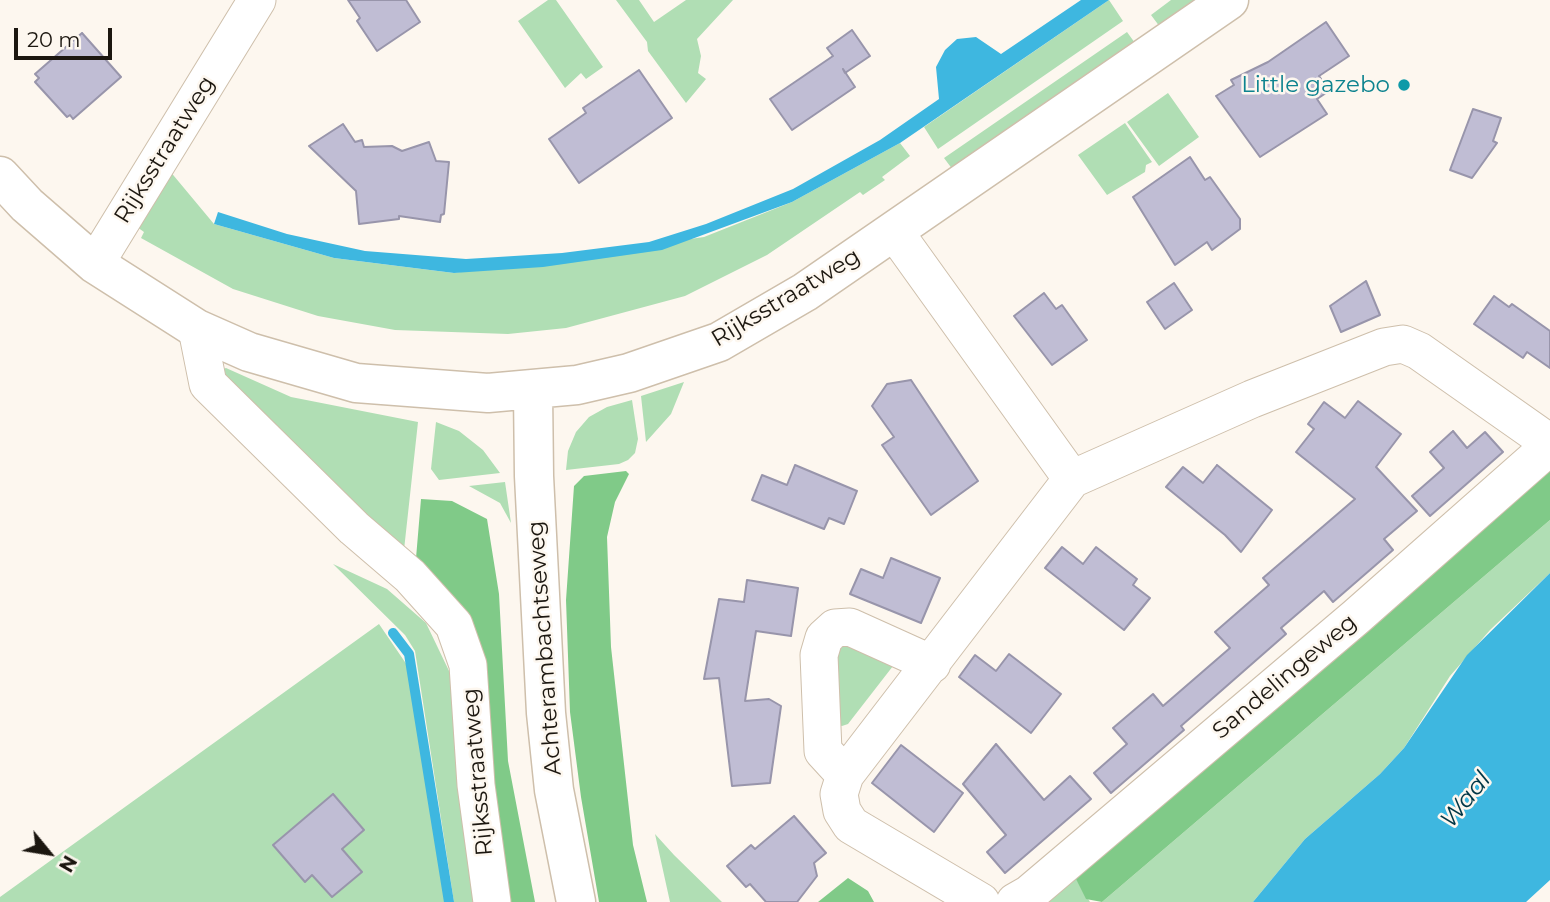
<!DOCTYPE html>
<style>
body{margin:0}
#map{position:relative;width:1550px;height:902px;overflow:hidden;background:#fdf7ef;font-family:Montserrat,sans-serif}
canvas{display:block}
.north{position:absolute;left:14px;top:818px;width:70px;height:70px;-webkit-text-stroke:5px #fdf7ef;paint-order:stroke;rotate:120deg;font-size:19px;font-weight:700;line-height:28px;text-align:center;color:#1c1710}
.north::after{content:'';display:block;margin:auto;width:24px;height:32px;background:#1c1710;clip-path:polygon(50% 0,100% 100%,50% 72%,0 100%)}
.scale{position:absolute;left:14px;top:28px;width:98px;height:32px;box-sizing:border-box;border:4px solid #1c1710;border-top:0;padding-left:9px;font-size:21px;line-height:24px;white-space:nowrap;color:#1c1710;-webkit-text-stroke:5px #fdf7ef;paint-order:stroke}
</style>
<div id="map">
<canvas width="1550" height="902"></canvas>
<div class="north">N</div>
<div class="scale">20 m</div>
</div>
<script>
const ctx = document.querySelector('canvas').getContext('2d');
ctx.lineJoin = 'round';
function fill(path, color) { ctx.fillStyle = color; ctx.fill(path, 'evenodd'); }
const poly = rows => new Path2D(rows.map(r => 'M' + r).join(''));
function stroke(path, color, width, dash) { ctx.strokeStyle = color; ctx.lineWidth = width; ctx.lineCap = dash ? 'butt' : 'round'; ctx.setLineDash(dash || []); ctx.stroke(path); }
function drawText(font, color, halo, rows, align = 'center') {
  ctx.font = font + ' Montserrat,sans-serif'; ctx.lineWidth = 5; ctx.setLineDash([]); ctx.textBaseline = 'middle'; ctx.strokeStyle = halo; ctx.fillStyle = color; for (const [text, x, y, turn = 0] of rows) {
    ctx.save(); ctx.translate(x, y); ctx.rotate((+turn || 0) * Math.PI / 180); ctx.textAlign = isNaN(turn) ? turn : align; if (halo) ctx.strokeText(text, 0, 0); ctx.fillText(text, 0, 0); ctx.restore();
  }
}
fill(poly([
 [548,0,556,0,603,67,586,79,581,73,565,88,518,21],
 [616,0,639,0,654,22,686,0,733,0,697,39,701,56,698,73,706,79,686,103,648,51,647,42],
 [1109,0,1123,21,938,149,924,127],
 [1171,0,1199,0,1160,27,1151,15],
 [1127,32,1135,43,953,170,944,158],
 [1168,93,1199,137,1159,166,1127,122],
 [1125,123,1152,162,1146,165,1145,172,1107,195,1078,155],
 [900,143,910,156,882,177,885,180,863,195,860,192,767,255,685,296,566,328,508,334,395,330,318,316,233,289,141,238,144,232,137,227,169,170,214,224,334,258,454,273,704,237,792,202],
 [226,368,291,397,418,422,403,559,213,372],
 [684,382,671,414,646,442,641,396],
 [632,400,638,439,635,453,628,460,619,464,566,470,568,451,576,432,589,417,607,407],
 [436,422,459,431,483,450,500,473,439,480,431,469],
 [505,482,511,523,500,503,469,486],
 [1550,520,1550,573,1490,630,1450,676,1404,748,1380,774,1305,839,1253,902,1102,902],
 [333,564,387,589,426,623,450,673,478,902,454,902,415,651,405,635],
 [379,624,407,665,446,902,0,902,0,897],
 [838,636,893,666,848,724,842,726,833,723],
 [655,834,674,855,722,902,670,902],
 [1074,875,1090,902,1041,902]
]), '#b0deb4');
fill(poly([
 [1550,470,1550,520,1102,902,1086,899,1074,875],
 [626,471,629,474,615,502,607,537,611,647,633,845,647,902,599,902,581,797,570,712,566,600,574,486,584,476],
 [421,499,452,501,487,519,499,594,508,761,535,902,496,902,463,632,415,570],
 [848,878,868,891,874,902,818,902]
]), '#80ca88');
fill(poly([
 [1081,0,1109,0,900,143,792,202,662,250,543,267,454,273,334,258,214,224,218,212,287,234,365,251,466,259,562,253,649,242,706,224,793,189,880,140,939,99,936,67,945,50,957,39,976,37,1001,54],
 [1550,573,1550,880,1526,902,1253,902,1305,839,1380,774,1404,748,1467,655]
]), '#3eb7e0');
stroke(poly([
 [393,633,409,654,449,902]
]), '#3eb7e0', 10);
const building = poly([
 [348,0,406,0,420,22,377,51,357,21,360,18,348,0],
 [1326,22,1349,56,1319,76,1329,91,1317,99,1327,114,1260,157,1216,96,1234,85,1231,80,1268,62,1326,22],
 [852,30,870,56,845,73,843,69,855,87,792,130,770,99,833,56,827,48,852,30],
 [82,33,121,77,73,119,70,115,67,117,35,82,39,78,35,74,82,33],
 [639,70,672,118,579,183,549,139,586,113,583,108,639,70],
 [1473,109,1501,118,1493,141,1497,143,1472,178,1450,170,1473,109],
 [343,124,355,142,362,140,364,147,392,146,402,151,429,142,436,161,449,162,444,214,441,215,440,222,399,216,399,219,359,224,356,191,309,146,343,124],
 [1190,157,1205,180,1210,177,1240,219,1240,229,1212,250,1207,242,1175,265,1133,197,1190,157],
 [1366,281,1380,315,1341,332,1330,306,1366,281],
 [1174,283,1192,310,1165,329,1147,302,1174,283],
 [1044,293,1056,309,1062,305,1087,340,1052,365,1014,316,1044,293],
 [1494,296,1509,307,1512,304,1550,331,1550,368,1527,352,1523,358,1474,324,1494,296],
 [911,380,978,481,931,515,882,445,894,437,872,406,887,384,911,380],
 [1358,401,1401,434,1376,467,1417,511,1384,539,1393,550,1333,602,1324,591,1281,628,1286,634,1181,726,1184,730,1111,793,1094,773,1127,744,1113,728,1153,694,1163,706,1230,648,1215,632,1269,585,1263,578,1355,499,1296,452,1314,429,1308,424,1324,402,1345,418,1358,401],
 [1453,431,1467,448,1485,432,1503,452,1430,516,1412,496,1444,468,1430,452,1453,431],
 [795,465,857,491,844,524,829,518,824,529,752,500,762,475,787,485,795,465],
 [1217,465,1272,510,1241,552,1225,535,1166,487,1183,467,1203,483,1217,465],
 [1062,547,1083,564,1096,547,1137,579,1133,585,1150,598,1124,630,1045,568,1062,547],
 [891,558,940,578,921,623,850,594,861,569,883,578,891,558],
 [747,580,798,588,791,636,756,631,745,701,769,699,781,706,770,783,732,786,719,678,704,679,719,599,744,602,747,580],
 [1009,654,1061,694,1031,733,959,677,975,655,996,671,1009,654],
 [996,744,1044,800,1070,776,1091,799,1005,873,987,852,1006,835,963,784,996,744],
 [901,745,963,793,934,832,872,783,901,745],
 [333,794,364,830,342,849,362,872,332,897,312,875,305,882,273,845,333,794],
 [794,816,826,853,814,863,817,876,797,902,766,902,750,884,746,887,727,866,751,845,755,849,794,816]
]);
fill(building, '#c0bdd4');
stroke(building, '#9895ab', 2);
const street = poly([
 [894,231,1072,479],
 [95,264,257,0],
 [197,329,208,384,354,528,410,576,454,625,468,665,476,785,492,902],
 [845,775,823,751,819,655,824,638,835,628,850,627,932,664],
 [981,902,851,825,842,811,839,794,845,775,1072,479,1252,399,1384,347,1403,344,1419,351,1550,443],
 [1015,902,1029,894,1356,617,1550,446]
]);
const secondary = poly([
 [0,176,27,205,95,264,197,329,249,352,356,383,488,393,577,385,629,373,719,342,805,292,1229,0],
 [533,392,534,476,546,713,554,790,576,902]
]);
stroke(street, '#cebfab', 39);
stroke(secondary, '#cebfab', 41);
stroke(street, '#fff', 37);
stroke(secondary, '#fff', 38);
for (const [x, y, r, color] of [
 [1404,85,7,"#0f9aa8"]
]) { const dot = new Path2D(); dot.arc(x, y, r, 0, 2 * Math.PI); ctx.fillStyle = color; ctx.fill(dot); stroke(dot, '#fdf7ef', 2.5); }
drawText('23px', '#0d838f', '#fdf7ef', [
 ["Little gazebo",1390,85]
], 'right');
drawText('23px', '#1c1710', '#fdf7ef', [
 ["Rijksstraatweg",165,150,-58],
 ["Rijksstraatweg",786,298,-31],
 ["Achterambachtseweg",545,648,-94],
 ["Sandelingeweg",1285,677,-40],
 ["Rijksstraatweg",478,772,-95]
]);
drawText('italic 24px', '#003646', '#fdf7ef', [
 ["Waal",1466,800,-51]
]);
</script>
